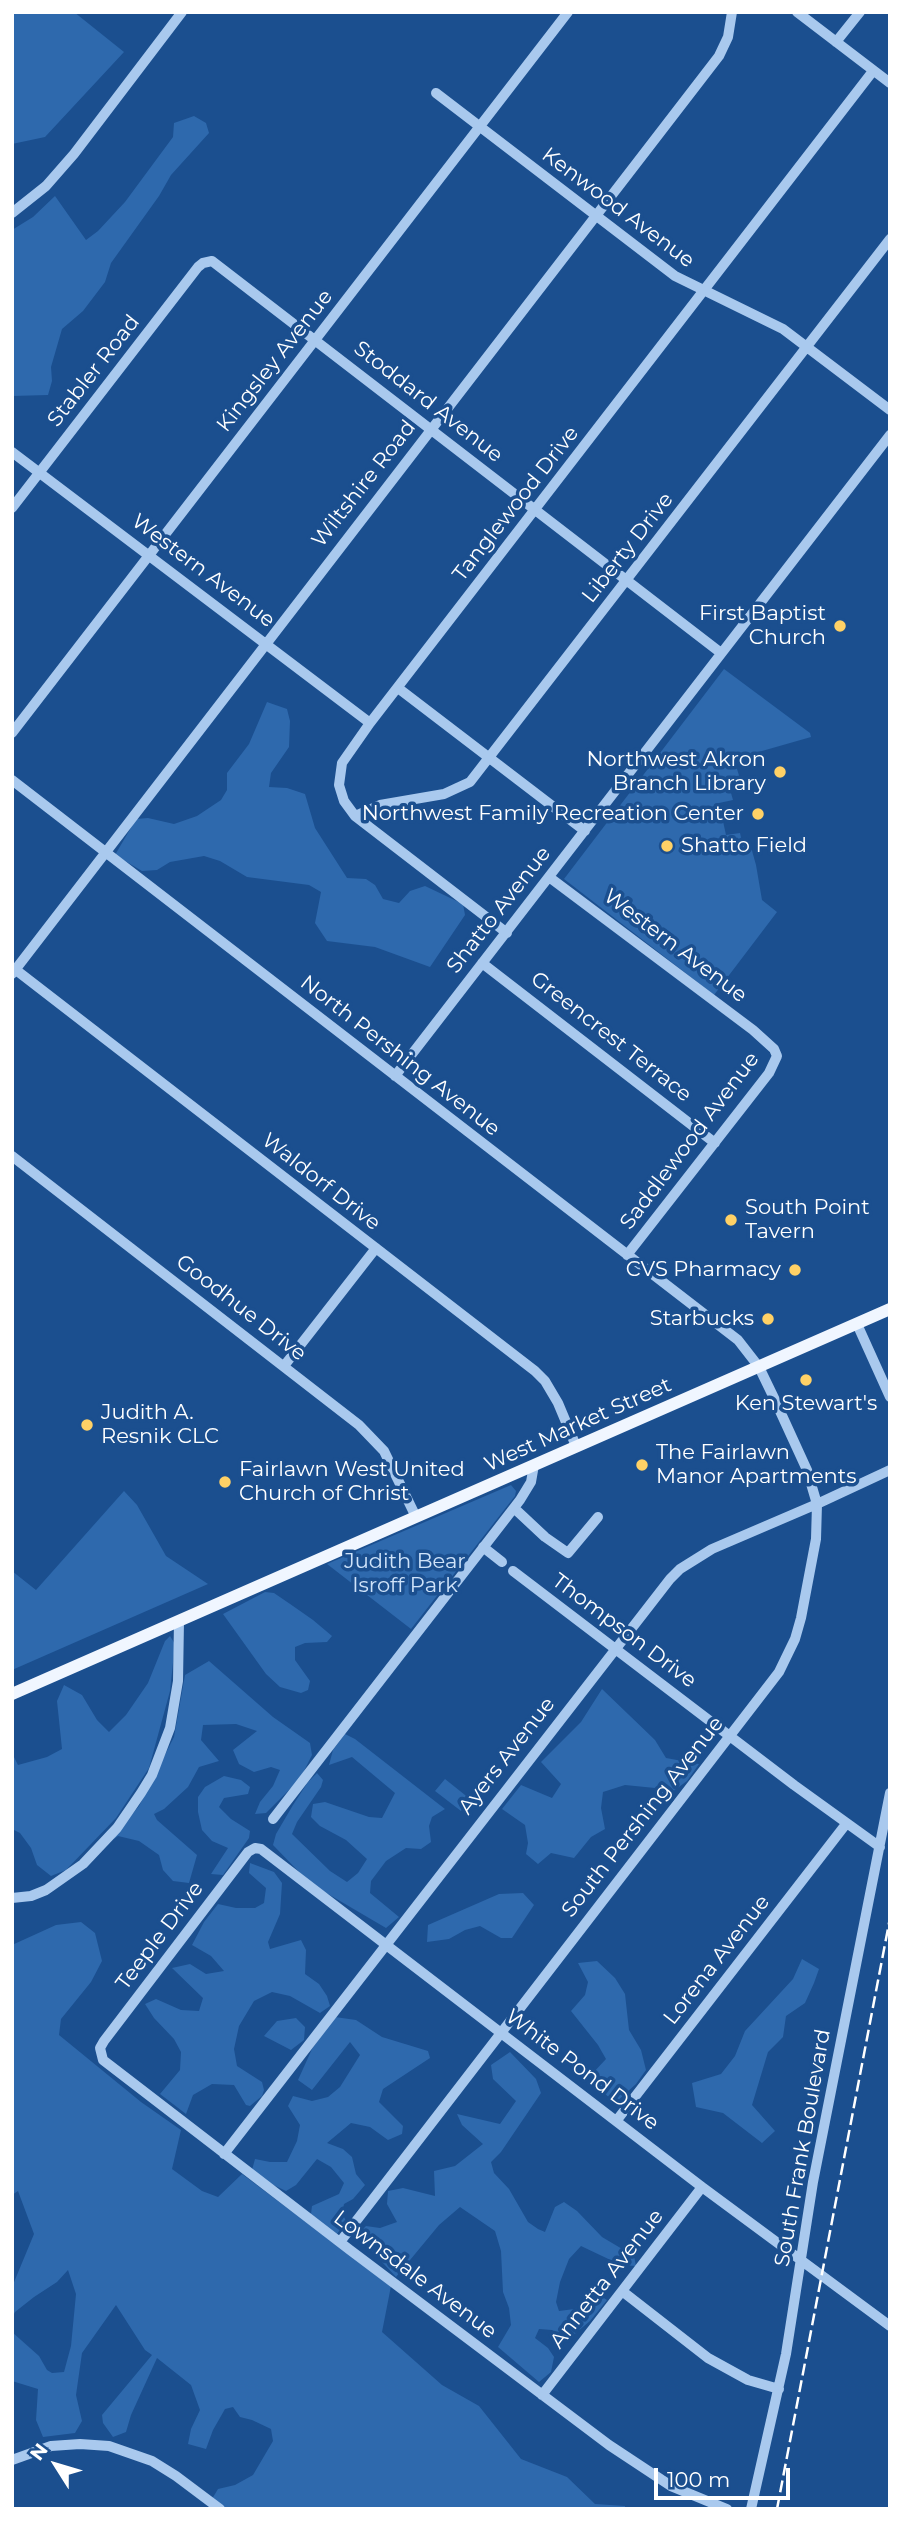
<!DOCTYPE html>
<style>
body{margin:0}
#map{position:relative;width:902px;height:2521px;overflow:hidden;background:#1b4f8f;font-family:Montserrat,sans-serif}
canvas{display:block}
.frame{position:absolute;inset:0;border:14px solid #fff;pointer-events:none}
.north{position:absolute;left:21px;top:2430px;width:70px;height:70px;-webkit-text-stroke:5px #1b4f8f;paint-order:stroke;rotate:307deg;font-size:19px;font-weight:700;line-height:28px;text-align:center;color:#fff}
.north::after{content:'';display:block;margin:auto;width:24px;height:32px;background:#fff;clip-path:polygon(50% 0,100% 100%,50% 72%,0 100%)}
.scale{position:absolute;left:654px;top:2468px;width:136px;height:32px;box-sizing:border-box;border:4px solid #fff;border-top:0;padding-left:9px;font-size:21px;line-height:24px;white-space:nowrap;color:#fff;-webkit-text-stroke:5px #1b4f8f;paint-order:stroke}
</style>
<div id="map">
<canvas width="902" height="2521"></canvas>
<div class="frame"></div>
<div class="north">N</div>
<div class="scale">100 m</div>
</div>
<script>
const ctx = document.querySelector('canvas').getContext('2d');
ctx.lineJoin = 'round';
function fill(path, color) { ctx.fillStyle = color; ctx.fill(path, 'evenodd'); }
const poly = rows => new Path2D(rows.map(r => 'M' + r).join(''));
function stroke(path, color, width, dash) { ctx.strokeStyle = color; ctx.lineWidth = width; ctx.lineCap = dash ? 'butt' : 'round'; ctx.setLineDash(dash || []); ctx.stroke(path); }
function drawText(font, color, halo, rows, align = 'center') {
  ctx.font = font + ' Montserrat,sans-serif'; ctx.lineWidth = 7; ctx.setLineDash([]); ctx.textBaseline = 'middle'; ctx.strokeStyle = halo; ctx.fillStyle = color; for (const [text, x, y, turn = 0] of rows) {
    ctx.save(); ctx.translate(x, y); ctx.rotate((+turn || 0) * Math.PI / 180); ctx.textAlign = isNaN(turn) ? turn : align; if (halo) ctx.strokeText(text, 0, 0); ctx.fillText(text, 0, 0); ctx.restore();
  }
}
fill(poly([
 [12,12,74,12,124,52,45,137,12,144],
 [194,116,206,123,209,133,171,175,159,196,111,263,105,282,83,311,62,329,51,367,52,381,48,395,12,396,12,230,33,217,55,196,86,240,98,231,125,202,173,137,174,123],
 [724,669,810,733,811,737,734,759,744,792,729,786,733,800,719,803,726,835,740,833,742,842,749,840,756,865,762,900,777,912,714,995,564,879],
 [267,702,287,709,290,721,289,747,271,773,269,787,287,788,305,794,315,828,347,878,366,879,375,885,383,899,399,903,410,891,425,886,463,904,465,915,430,967,375,947,327,941,315,923,321,892,309,885,247,877,220,861,204,856,170,862,157,870,142,871,115,855,136,819,148,818,174,824,197,816,221,800,227,790,227,773,249,744],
 [511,1485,516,1491,515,1496,411,1629,327,1564],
 [124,1491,137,1505,166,1556,208,1584,12,1670,12,1571,36,1590],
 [265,1592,274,1593,293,1606,313,1620,332,1636,327,1642,305,1643,295,1647,295,1660,310,1681,308,1690,301,1693,280,1687,266,1674,223,1614],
 [170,1636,175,1644,170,1691,149,1768,116,1818,66,1870,51,1876,37,1865,31,1848,20,1833,12,1829,12,1753,18,1765,47,1757,62,1749,57,1701,64,1685,82,1695,97,1720,109,1732,126,1715,148,1683,165,1641],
 [209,1661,273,1717,310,1743,312,1755,300,1779,266,1813,255,1814,260,1802,273,1786,280,1770,271,1767,254,1772,239,1764,233,1750,257,1731,236,1724,203,1725,201,1740,219,1761,199,1767,188,1787,164,1809,154,1814,157,1820,197,1855,189,1883,173,1881,163,1870,159,1855,139,1841,118,1836,114,1839,116,1833,139,1806,174,1737,185,1675],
 [602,1689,655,1740,666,1758,699,1764,687,1781,657,1803,655,1788,625,1785,603,1792,601,1808,605,1829,591,1837,574,1858,551,1853,538,1864,526,1854,528,1843,525,1825,502,1809,521,1785,552,1798,561,1784,541,1762,581,1722],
 [345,1734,355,1739,445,1809,432,1817,429,1826,431,1842,421,1849,406,1848,386,1861,371,1881,370,1893,399,1917,386,1928,323,1891,301,1874,273,1845,276,1834,293,1805,308,1782,317,1773,323,1780,321,1787,297,1822,292,1834,330,1871,347,1882,358,1873,367,1859,346,1840,320,1826,311,1817,313,1804,325,1802,369,1817,382,1818,395,1793,352,1757,329,1765,333,1750],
 [224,1776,241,1780,250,1787,248,1794,224,1798,219,1807,231,1819,250,1831,249,1838,223,1875,211,1874,228,1848,212,1841,202,1830,198,1812,198,1797,205,1787],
 [445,1779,470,1799,461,1811,435,1791],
 [250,1863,274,1872,282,1883,280,1914,268,1942,270,1949,301,1940,306,1950,305,1974,319,1984,327,1996,330,2006,320,2013,290,1996,272,1992,254,2001,239,2026,234,2049,237,2066,262,2082,264,2090,262,2096,250,2106,246,2105,234,2085,212,2084,193,2095,186,2114,160,2094,180,2070,181,2052,174,2039,154,2018,145,2004,156,1999,181,2010,199,2011,203,1998,172,1968,190,1964,206,1974,224,1971,211,1956,192,1945,204,1922,218,1904,236,1908,255,1908,264,1903,266,1888,249,1873],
 [523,1893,534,1905,512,1938,501,1938,480,1926,465,1930,449,1939,427,1942,428,1925,499,1894],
 [81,1922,95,1933,102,1961,91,1982,61,2019,59,2035,141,2102,181,2130,172,2169,202,2191,218,2197,242,2174,391,2286,382,2332,442,2385,479,2406,521,2459,567,2477,595,2504,625,2506,625,2509,227,2509,212,2499,218,2489,235,2485,253,2475,273,2441,271,2429,252,2420,240,2417,233,2407,225,2409,213,2430,206,2449,188,2444,191,2429,200,2410,191,2385,157,2358,131,2415,126,2432,113,2437,103,2423,102,2415,152,2355,145,2350,116,2305,82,2353,76,2395,82,2421,75,2433,43,2437,36,2420,38,2389,12,2381,12,2332,39,2356,47,2370,52,2373,64,2372,71,2346,76,2294,68,2270,57,2282,34,2297,15,2312,12,2318,12,2287,34,2234,18,2191,12,2195,12,1945,56,1925],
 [802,1959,819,1969,814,1983,805,2003,786,2016,783,2037,768,2052,752,2105,775,2131,762,2143,723,2113,696,2107,692,2083,721,2074,735,2056,745,2031,793,1979],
 [597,1961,615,1978,625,1994,629,2030,641,2050,646,2070,636,2084,615,2103,602,2091,592,2074,606,2059,598,2045,571,2011,585,1995,588,1982,578,1963],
 [335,2017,356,2020,382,2037,428,2051,430,2058,383,2089,379,2102,403,2126,402,2134,388,2140,370,2127,351,2123,327,2143,343,2149,352,2157,356,2174,365,2185,353,2199,344,2204,342,2213,346,2221,337,2234,311,2214,312,2206,339,2194,344,2183,331,2167,317,2159,296,2185,286,2191,263,2180,252,2170,255,2159,270,2162,287,2162,297,2141,300,2125,288,2106,293,2096,312,2101,328,2097,340,2087,360,2055,350,2042,312,2090,298,2080,312,2049],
 [296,2018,305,2027,304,2040,291,2050,264,2036,277,2021],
 [510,2052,536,2079,541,2093,501,2152,491,2162,494,2173,509,2189,528,2222,538,2229,545,2232,555,2207,564,2202,577,2211,602,2237,634,2256,636,2266,621,2265,581,2246,569,2259,560,2282,556,2302,559,2311,582,2308,599,2295,607,2300,590,2321,571,2337,563,2337,552,2330,539,2329,535,2338,548,2348,554,2357,551,2372,539,2382,498,2347,511,2325,509,2308,503,2292,501,2251,495,2231,460,2207,439,2225,396,2277,357,2235,366,2226,380,2228,397,2222,387,2204,388,2191,403,2188,435,2196,434,2171,455,2166,483,2144,462,2125,457,2114,500,2124,516,2101,493,2079,491,2065]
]), '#2e69ad');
stroke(poly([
 [797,12,890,83],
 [836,42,860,12],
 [436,93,675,276,783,329,890,410],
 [12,213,46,186,74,154,182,12],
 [12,452,370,723],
 [12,508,198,267,203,263,212,261,721,653],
 [398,688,585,831],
 [12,733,568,12],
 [12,780,738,1340,759,1367,774,1398,807,1470,817,1504,816,1539,801,1618,795,1639,779,1672,340,2242],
 [355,816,380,805,444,794,470,782,890,239],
 [549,877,753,1030,774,1049,777,1056,769,1073,627,1255],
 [507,933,355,816,344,801,339,785,342,763,370,723,873,71],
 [482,963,715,1143],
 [16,970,535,1371,545,1381,558,1403,576,1446],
 [12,974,719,56,728,37,732,12],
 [395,1076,890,435],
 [12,1156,359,1425,384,1451,416,1517],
 [857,1324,890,1397],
 [284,1366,376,1248],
 [514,1508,545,1537,568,1553,598,1517],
 [483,1547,502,1562],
 [513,1571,794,1785,880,1847],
 [273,1819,520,1500,531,1482,534,1465],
 [12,1898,31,1896,46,1890,83,1864,117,1828,141,1793,152,1775,170,1728,178,1681,179,1621],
 [617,2120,846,1824],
 [224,2154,670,1579,680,1569,712,1549,817,1504,890,1470],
 [622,2291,708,2358,748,2380,779,2389],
 [542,2395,702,2187],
 [12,2460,51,2446,80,2444,109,2446,152,2461,176,2476,220,2509],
 [727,2509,671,2486,609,2445,350,2250,103,2060,100,2048,104,2041,248,1852,255,1848,261,1849,702,2187,890,2326],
 [751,2509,786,2354,813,2182,890,1793]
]), '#a9c9ee', 10);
stroke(poly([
 [12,1694,890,1309]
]), '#f0f6ff', 12);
stroke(poly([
 [777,2509,890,1918]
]), '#fff', 2.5, [12, 5]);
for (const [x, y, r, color] of [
 [840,626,7,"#ffd166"],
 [780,772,7,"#ffd166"],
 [758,814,7,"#ffd166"],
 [667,846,7,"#ffd166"],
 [731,1220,7,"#ffd166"],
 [795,1270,7,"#ffd166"],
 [768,1319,7,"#ffd166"],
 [806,1380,7,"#ffd166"],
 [87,1425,7,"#ffd166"],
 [642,1465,7,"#ffd166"],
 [225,1482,7,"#ffd166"]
]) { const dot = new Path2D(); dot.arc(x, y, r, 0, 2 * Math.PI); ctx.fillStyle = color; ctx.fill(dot); stroke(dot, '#1b4f8f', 2.5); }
drawText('21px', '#fff', '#1b4f8f', [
 ["Kenwood Avenue",618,208,37],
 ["Kingsley Avenue",275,361,-52],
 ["Stabler Road",94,371,-52],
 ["Stoddard Avenue",428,402,38],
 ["Wiltshire Road",364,484,-52],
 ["Tanglewood Drive",516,504,-52],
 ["Liberty Drive",628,548,-52],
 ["Western Avenue",203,571,37],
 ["Shatto Avenue",499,910,-52],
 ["Western Avenue",675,946,37],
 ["Greencrest Terrace",611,1037,38],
 ["North Pershing Avenue",400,1056,38],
 ["Saddlewood Avenue",690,1141,-53],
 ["Waldorf Drive",321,1182,38],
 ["Goodhue Drive",241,1308,38],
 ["West Market Street",578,1425,-24],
 ["Thompson Drive",624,1631,37],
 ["Ayers Avenue",507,1756,-52],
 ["South Pershing Avenue",643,1817,-52],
 ["Teeple Drive",160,1936,-53],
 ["Lorena Avenue",717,1960,-52],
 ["White Pond Drive",582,2070,37],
 ["South Frank Boulevard",803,2148,-80],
 ["Lownsdale Avenue",415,2275,37],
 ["Annetta Avenue",607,2279,-52]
]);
drawText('21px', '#fff', '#1b4f8f', [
 ["First Baptist",826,614],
 ["Church",826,638],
 ["Northwest Akron",766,760],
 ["Branch Library",766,784],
 ["Northwest Family Recreation Center",744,814],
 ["Shatto Field",681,846,"left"],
 ["South Point",745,1208,"left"],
 ["Tavern",745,1232,"left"],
 ["CVS Pharmacy",781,1270],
 ["Starbucks",754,1319],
 ["Ken Stewart's",806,1404,"center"],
 ["Judith A.",101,1413,"left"],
 ["Resnik CLC",101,1437,"left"],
 ["The Fairlawn",656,1453,"left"],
 ["Manor Apartments",656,1477,"left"],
 ["Fairlawn West United",239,1470,"left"],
 ["Church of Christ",239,1494,"left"]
], 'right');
drawText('21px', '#cfe3fa', '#1b4f8f', [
 ["Judith Bear",405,1562],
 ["Isroff Park",405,1586]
]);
</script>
